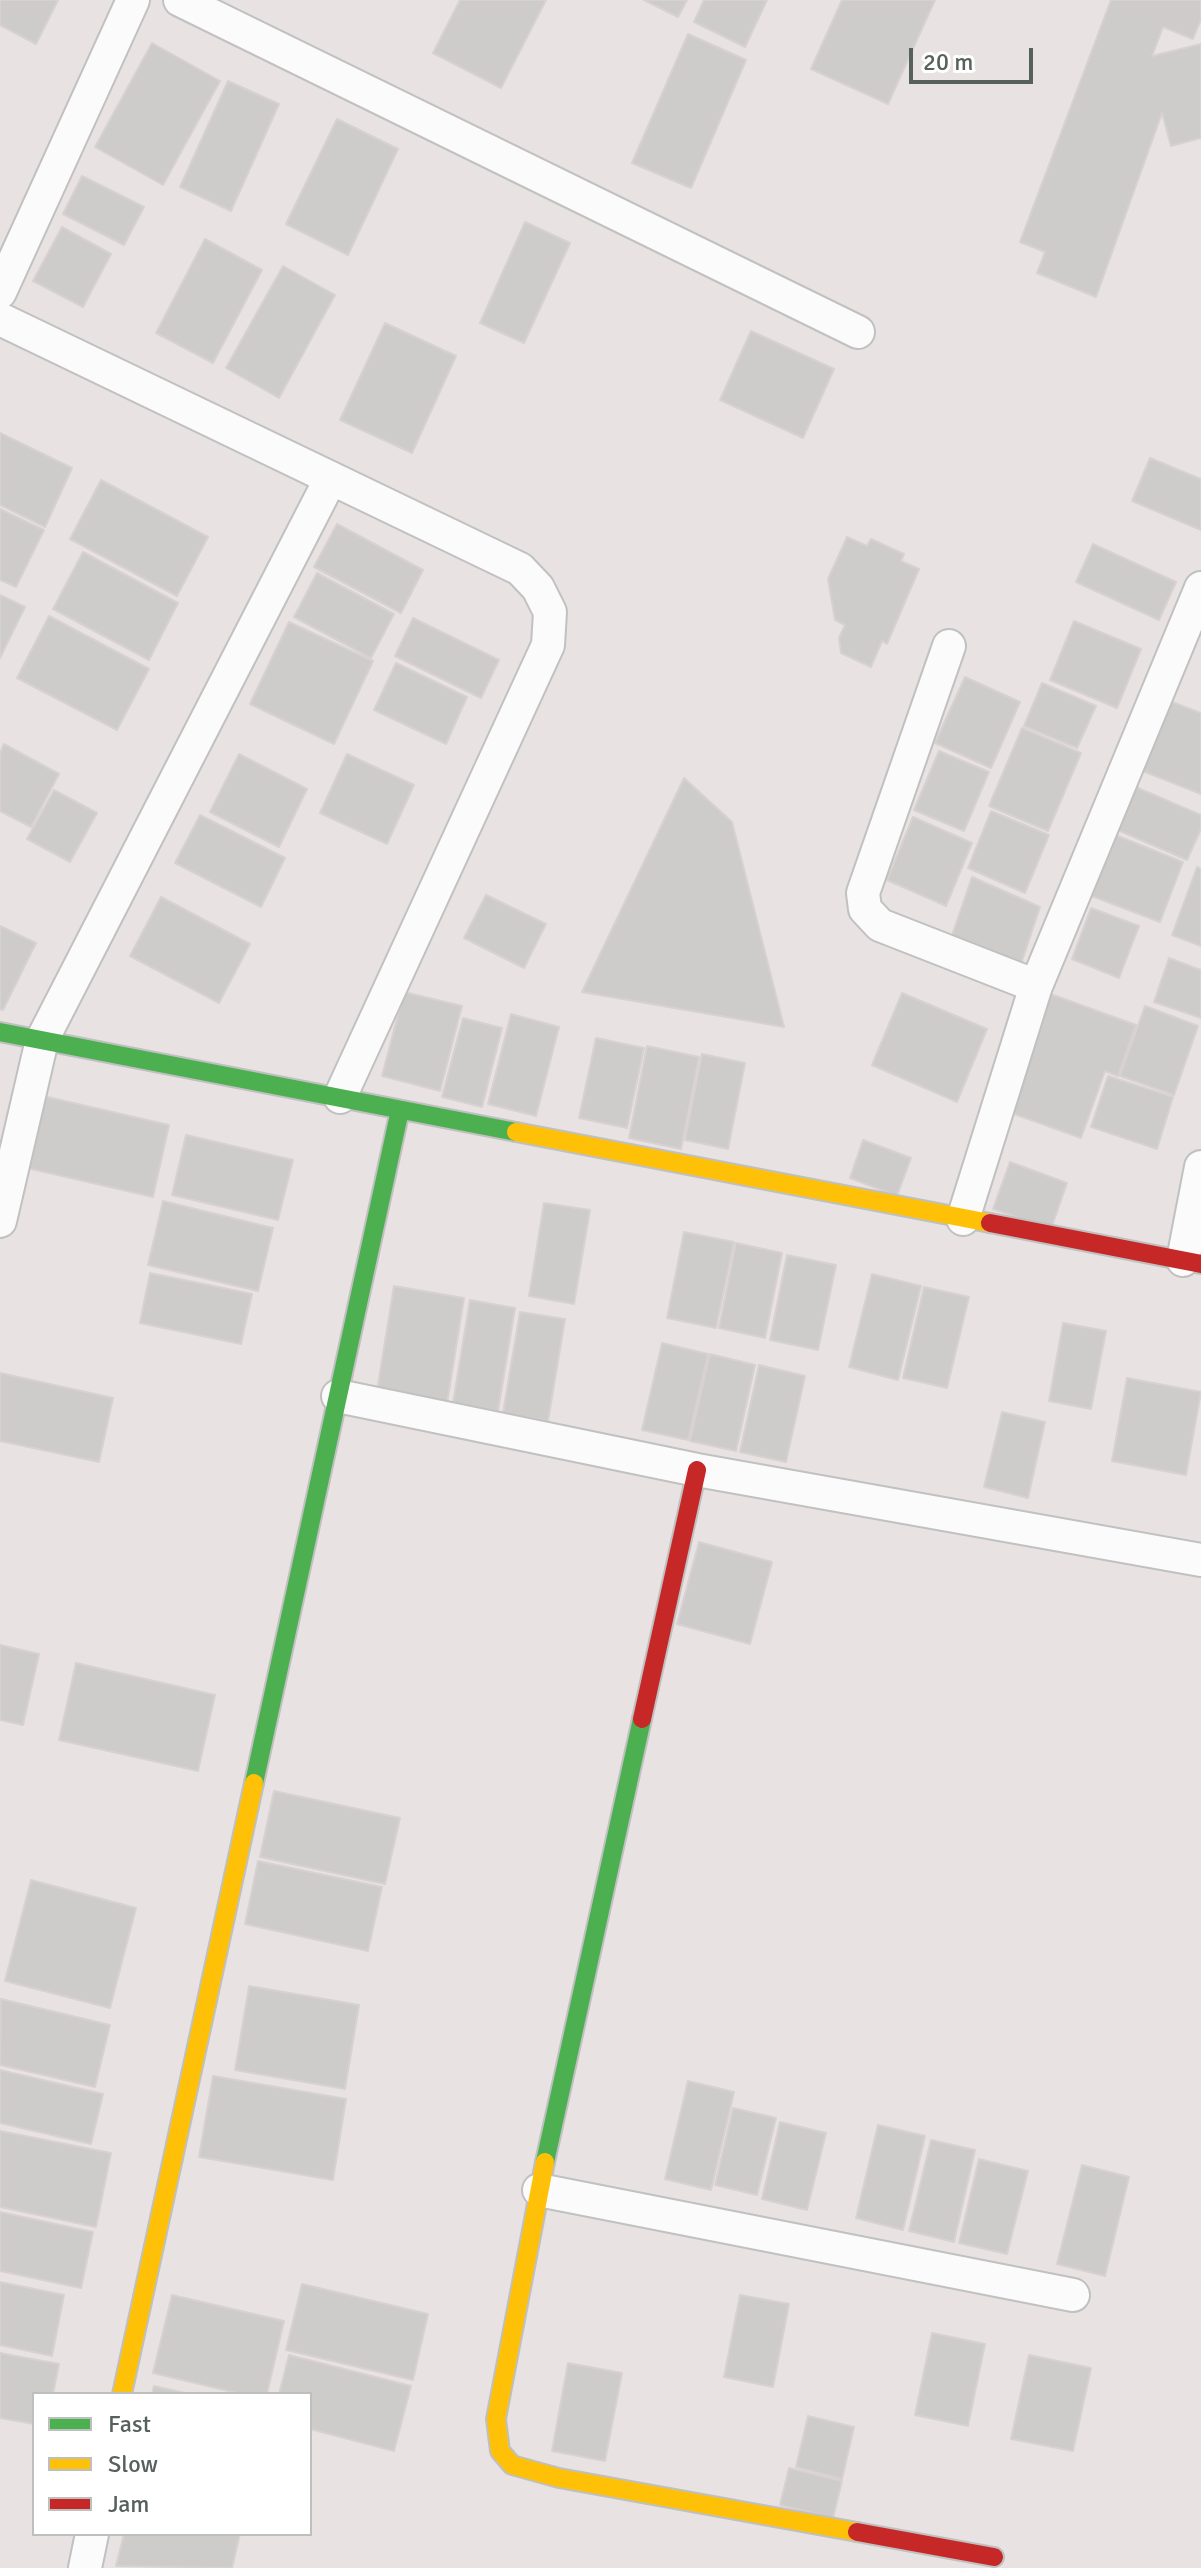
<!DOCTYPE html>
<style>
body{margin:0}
#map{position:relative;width:1201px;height:2568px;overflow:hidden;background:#e8e2e3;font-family:Signika,sans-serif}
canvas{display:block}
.legend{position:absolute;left:32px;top:2392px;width:280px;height:144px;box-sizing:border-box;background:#fff;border:2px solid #bcc0be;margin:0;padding:10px 14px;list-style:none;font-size:24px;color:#57615c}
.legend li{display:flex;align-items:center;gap:16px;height:40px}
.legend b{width:40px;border:2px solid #bcc0be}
.scale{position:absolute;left:909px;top:48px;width:124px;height:36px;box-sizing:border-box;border:4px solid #57615c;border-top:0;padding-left:10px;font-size:24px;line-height:28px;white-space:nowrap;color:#57615c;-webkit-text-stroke:6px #fff;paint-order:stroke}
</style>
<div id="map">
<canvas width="1201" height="2568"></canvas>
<ul class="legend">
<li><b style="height:10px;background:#4caf50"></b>Fast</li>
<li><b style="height:10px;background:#ffc107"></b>Slow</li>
<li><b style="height:10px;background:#c62828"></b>Jam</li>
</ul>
<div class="scale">20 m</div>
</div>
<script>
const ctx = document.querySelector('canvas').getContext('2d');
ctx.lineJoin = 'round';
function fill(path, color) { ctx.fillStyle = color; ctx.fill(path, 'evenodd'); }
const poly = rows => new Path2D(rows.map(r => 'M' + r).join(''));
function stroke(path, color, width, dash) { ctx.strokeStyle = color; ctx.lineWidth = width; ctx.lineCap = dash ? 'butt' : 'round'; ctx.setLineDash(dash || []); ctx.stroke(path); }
const building = poly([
 [0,0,58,0,36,44,0,25,0,0],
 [460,0,546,0,501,88,433,53,460,0],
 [644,0,687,0,678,17,644,0],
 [704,0,767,0,745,47,694,22,704,0],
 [842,0,935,0,888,104,811,69,842,0],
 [1111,0,1201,0,1201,19,1193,39,1163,27,1152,56,1201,44,1201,138,1171,146,1162,113,1096,297,1037,273,1045,252,1020,242,1111,0],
 [688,34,746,60,691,188,632,163,688,34],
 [152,43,220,81,163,185,95,147,152,43],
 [228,81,279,104,231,211,180,187,228,81],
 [337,119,398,149,348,255,286,224,337,119],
 [82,176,144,207,124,245,63,214,82,176],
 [525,222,570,243,524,343,480,323,525,222],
 [62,227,111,254,83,307,33,281,62,227],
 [205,239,262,270,213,363,156,333,205,239],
 [283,266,335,295,279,398,226,368,283,266],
 [385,323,456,356,412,453,340,420,385,323],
 [751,331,834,369,803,438,720,400,751,331],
 [0,433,72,468,45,527,0,505,0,433],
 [1150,458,1201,479,1201,530,1132,501,1150,458],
 [101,480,208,537,177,596,70,539,101,480],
 [0,509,44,530,16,587,0,580,0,509],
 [337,524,423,570,401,613,314,567,337,524],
 [847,537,867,546,871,539,904,554,901,561,919,569,887,644,882,641,871,667,841,653,839,638,845,625,835,620,828,579,847,537],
 [1093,544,1176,582,1159,620,1076,582,1093,544],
 [83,552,178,603,149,660,53,609,83,552],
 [317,573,394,614,371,658,294,617,317,573],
 [0,595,25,607,0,658,0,595],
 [49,616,149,669,117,730,17,678,49,616],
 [413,618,499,660,481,698,395,656,413,618],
 [1074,621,1141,649,1117,708,1050,680,1074,621],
 [289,622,373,661,334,744,250,704,289,622],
 [396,663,467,697,446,744,374,710,396,663],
 [965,677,1020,702,991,768,935,743,965,677],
 [1042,683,1096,706,1077,748,1024,726,1042,683],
 [1167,700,1201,713,1201,794,1140,770,1167,700],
 [1022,728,1081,753,1048,831,989,806,1022,728],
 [4,744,59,774,31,827,0,811,0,753,4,744],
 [939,751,989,772,964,831,914,810,939,751],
 [239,754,307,789,279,847,210,812,239,754],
 [347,754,414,785,387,844,320,813,347,754],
 [684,778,732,822,784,1027,582,992,684,778],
 [1131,785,1201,815,1201,829,1187,860,1113,828,1131,785],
 [54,790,97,813,70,862,27,839,54,790],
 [991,811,1049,835,1025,893,968,868,991,811],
 [200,815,285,858,261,907,175,863,200,815],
 [913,817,972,843,946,906,887,880,913,817],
 [1113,834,1183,862,1160,922,1089,895,1113,834],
 [1197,867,1201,869,1201,946,1172,935,1197,867],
 [972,877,1040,907,1018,973,948,947,972,877],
 [486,895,546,924,524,968,464,938,486,895],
 [161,897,250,944,219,1003,130,956,161,897],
 [1091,908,1139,926,1119,978,1072,959,1091,908],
 [0,926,36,943,3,1010,0,1009,0,926],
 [1169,958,1201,970,1201,1018,1154,1002,1169,958],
 [404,992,462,1006,440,1091,382,1076,404,992],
 [1045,992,1136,1025,1118,1076,1105,1071,1081,1138,1003,1110,1045,992],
 [902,993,987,1029,957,1102,872,1065,902,993],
 [1145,1006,1198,1026,1174,1095,1120,1076,1145,1006],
 [511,1014,559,1027,536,1116,488,1104,511,1014],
 [463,1018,502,1028,482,1107,442,1097,463,1018],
 [596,1038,644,1048,627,1128,579,1118,596,1038],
 [647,1046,699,1057,681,1149,629,1138,647,1046],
 [702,1054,745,1063,728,1149,685,1140,702,1054],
 [1108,1076,1173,1097,1157,1149,1091,1127,1108,1076],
 [43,1096,169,1125,153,1197,27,1168,43,1096],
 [186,1135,293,1160,278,1220,172,1195,186,1135],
 [863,1140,911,1158,897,1196,850,1178,863,1140],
 [1010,1162,1067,1183,1051,1229,993,1209,1010,1162],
 [163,1201,273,1228,258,1291,148,1265,163,1201],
 [544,1203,590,1210,574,1304,529,1296,544,1203],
 [684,1232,734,1242,716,1328,667,1318,684,1232],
 [736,1243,782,1253,765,1338,719,1328,736,1243],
 [787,1255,836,1265,818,1350,770,1340,787,1255],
 [150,1273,252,1294,241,1344,140,1323,150,1273],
 [872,1274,921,1286,898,1380,849,1367,872,1274],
 [394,1286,464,1298,447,1403,377,1391,394,1286],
 [924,1287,969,1297,947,1388,903,1378,924,1287],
 [470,1300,515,1308,498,1411,453,1403,470,1300],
 [520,1312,565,1319,548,1421,503,1413,520,1312],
 [1063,1323,1106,1331,1091,1409,1049,1401,1063,1323],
 [662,1343,708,1354,688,1440,642,1430,662,1343],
 [710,1354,755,1365,736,1451,690,1441,710,1354],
 [759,1365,805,1376,786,1462,740,1452,759,1365],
 [0,1373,113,1398,99,1462,0,1441,0,1373],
 [1127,1378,1201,1392,1186,1475,1112,1461,1127,1378],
 [1002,1412,1045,1422,1028,1498,984,1487,1002,1412],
 [699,1542,772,1562,750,1644,677,1624,699,1542],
 [0,1645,39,1654,23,1725,0,1720,0,1645],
 [76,1663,215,1695,198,1771,59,1740,76,1663],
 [274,1791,400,1818,385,1884,260,1857,274,1791],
 [258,1861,382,1887,368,1951,245,1924,258,1861],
 [31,1880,136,1908,110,2008,5,1981,31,1880],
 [249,1986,359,2005,345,2089,235,2070,249,1986],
 [1,1999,110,2025,95,2087,0,2065,1,1999],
 [0,2070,103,2094,91,2144,0,2123,0,2070],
 [213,2076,346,2099,333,2180,199,2157,213,2076],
 [688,2081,734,2092,711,2190,665,2179,688,2081],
 [733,2108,776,2118,757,2195,715,2185,733,2108],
 [780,2122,826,2133,807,2210,762,2199,780,2122],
 [878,2125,925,2136,903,2230,856,2218,878,2125],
 [0,2131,111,2153,96,2227,0,2207,0,2131],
 [931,2140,975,2150,954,2242,909,2231,931,2140],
 [979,2159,1028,2171,1007,2254,959,2243,979,2159],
 [1082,2165,1129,2177,1105,2276,1057,2264,1082,2165],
 [0,2212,93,2232,81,2288,0,2271,0,2212],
 [0,2282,64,2295,52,2356,0,2345,0,2282],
 [302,2284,428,2314,413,2380,286,2350,302,2284],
 [172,2295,284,2321,267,2394,241,2394,153,2373,172,2295],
 [740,2295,789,2304,773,2387,724,2377,740,2295],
 [932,2333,985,2344,968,2426,915,2415,932,2333],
 [0,2353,59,2364,53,2394,34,2394,34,2424,0,2418,0,2353],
 [289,2355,411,2386,394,2451,310,2429,310,2394,279,2394,289,2355],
 [1029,2355,1091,2368,1073,2451,1011,2439,1029,2355],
 [568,2363,622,2373,605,2461,552,2451,568,2363],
 [154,2386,189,2394,152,2394,154,2386],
 [808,2416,854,2427,842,2479,796,2467,808,2416],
 [789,2468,842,2481,833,2518,780,2505,789,2468],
 [124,2534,240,2534,232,2568,116,2566,124,2534]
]);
fill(building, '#cecbcb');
stroke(building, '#d8d1d2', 2);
const street = poly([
 [180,0,858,332],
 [0,292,133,0],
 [0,319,520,569,538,588,550,612,548,645,340,1097],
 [949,646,863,893,865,909,880,925,1036,986],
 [963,1219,1036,986,1201,588],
 [0,1221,42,1040,331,478],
 [1183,1260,1201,1167],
 [338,1396,697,1470,1201,1560],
 [539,2190,1073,2295],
 [85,2568,92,2534]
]);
const fast = poly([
 [0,1032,516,1132],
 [254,1783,400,1110],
 [545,2162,642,1719]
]);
const slow = poly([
 [516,1132,990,1223],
 [545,2162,496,2419,500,2451,512,2465,559,2478,857,2532],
 [122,2394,254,1783]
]);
const jam = poly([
 [990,1223,1201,1264],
 [642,1719,697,1470],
 [857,2532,994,2557]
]);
stroke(street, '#c0c1c0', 36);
stroke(fast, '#bfc0bf', 22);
stroke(slow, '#bfc0bf', 22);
stroke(jam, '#bfc0bf', 22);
stroke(street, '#fcfbfb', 32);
stroke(fast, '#4caf50', 18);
stroke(slow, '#ffc107', 18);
stroke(jam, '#c62828', 18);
</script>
